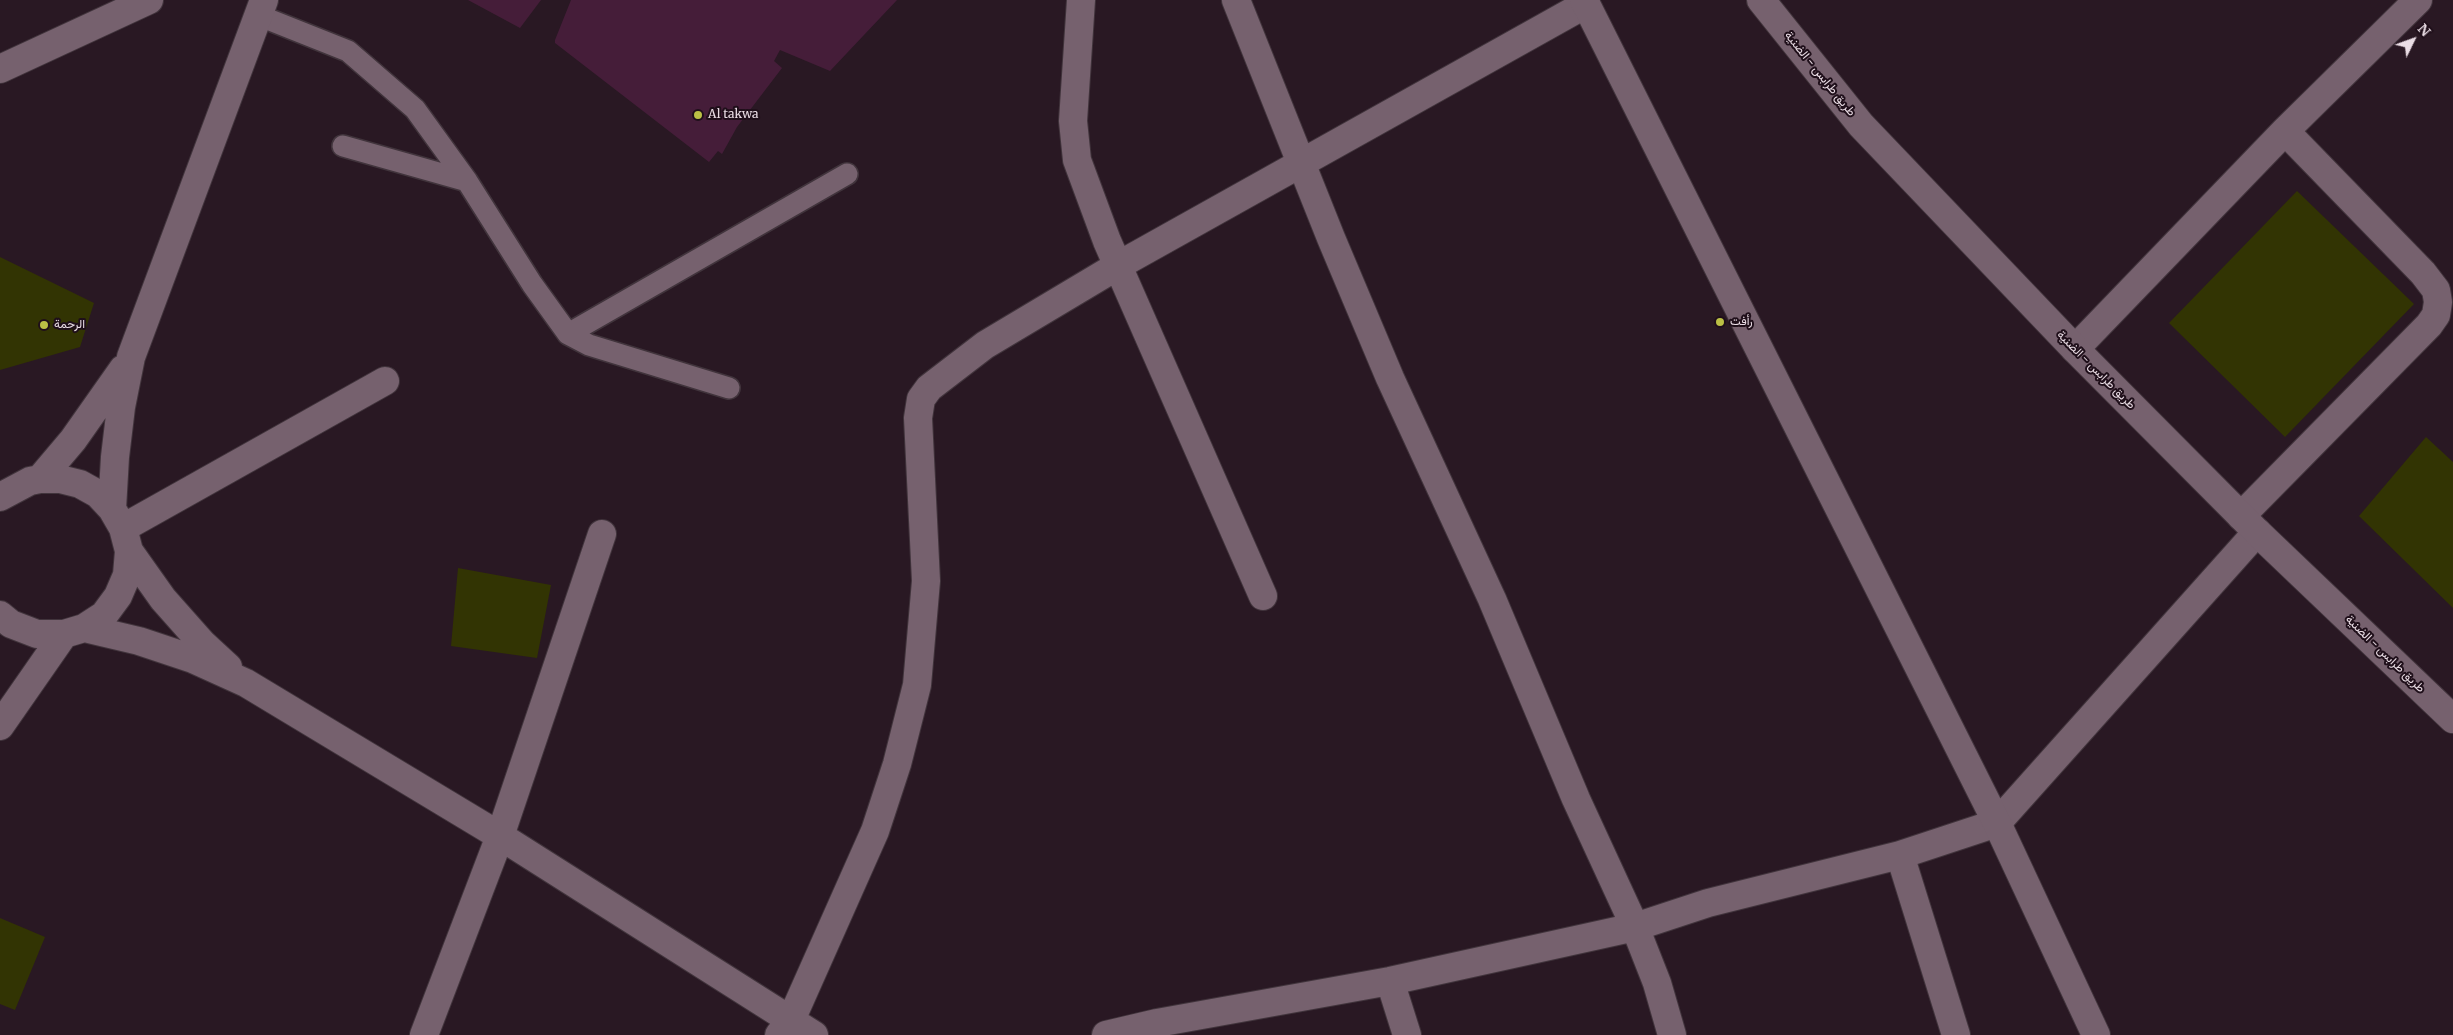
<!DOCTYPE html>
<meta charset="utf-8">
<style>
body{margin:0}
#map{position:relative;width:2453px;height:1035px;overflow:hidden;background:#291823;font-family:Merriweather,serif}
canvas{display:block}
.north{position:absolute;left:2388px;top:15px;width:50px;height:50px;-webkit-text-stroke:4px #1f0f1a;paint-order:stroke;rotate:48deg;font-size:14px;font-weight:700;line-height:20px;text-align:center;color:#eadde5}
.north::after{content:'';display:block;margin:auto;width:18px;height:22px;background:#eadde5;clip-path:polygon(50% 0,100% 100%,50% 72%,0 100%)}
</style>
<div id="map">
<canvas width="2453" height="1035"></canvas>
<div class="north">N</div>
</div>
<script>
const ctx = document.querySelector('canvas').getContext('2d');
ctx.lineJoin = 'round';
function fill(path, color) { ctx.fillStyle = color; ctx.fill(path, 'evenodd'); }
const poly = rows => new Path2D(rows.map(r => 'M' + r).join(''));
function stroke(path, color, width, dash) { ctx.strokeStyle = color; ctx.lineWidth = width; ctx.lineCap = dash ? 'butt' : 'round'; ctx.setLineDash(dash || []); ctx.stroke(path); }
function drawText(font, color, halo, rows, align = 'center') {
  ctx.font = font + ' Merriweather,Vazirmatn,serif'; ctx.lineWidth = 4; ctx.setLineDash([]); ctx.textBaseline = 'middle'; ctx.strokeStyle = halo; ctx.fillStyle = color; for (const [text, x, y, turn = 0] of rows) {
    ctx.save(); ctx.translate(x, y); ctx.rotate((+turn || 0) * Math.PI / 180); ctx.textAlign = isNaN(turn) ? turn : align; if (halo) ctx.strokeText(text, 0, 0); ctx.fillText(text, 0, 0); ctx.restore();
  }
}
fill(poly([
 [468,0,541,0,520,28],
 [571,0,897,0,830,71,780,50,774,61,782,68,737,127,722,154,718,151,709,162,555,43,555,40]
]), '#451d39');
fill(poly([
 [2297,191,2414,304,2285,437,2169,323],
 [0,257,94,303,80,347,0,370],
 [2426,437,2453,462,2453,608,2359,516],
 [458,568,551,585,537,658,451,646],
 [0,918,45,937,15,1010,0,1004]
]), '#323403');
const service = poly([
 [260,16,348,51,415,109,467,181,532,284,568,334,589,345,729,388],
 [343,146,467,181],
 [568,334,847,174]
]);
const minor = poly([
 [1081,0,1073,121,1077,160,1107,241,1263,596],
 [1236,0,1331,238,1390,378,1492,599,1576,799,1635,927,1657,983,1672,1035],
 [0,69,149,0],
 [2075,349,2285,131,2418,0],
 [40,479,73,440,123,369],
 [0,497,30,481,40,479,60,479,80,484,98,494,112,509,123,528,129,551,127,575,118,596,104,615,84,628,64,634,37,634,11,624,0,615],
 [112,509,115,457,121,407,131,357,264,0],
 [2241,516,2429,325,2436,315,2438,302,2436,290,2423,273,2285,131],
 [123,528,385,381],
 [129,551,163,599,202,643,228,667],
 [84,628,139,641,193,659,246,683,500,836,814,1035],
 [0,726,64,634],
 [1900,855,1956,1035],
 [1390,981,1407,1035],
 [424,1035,500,836,602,534],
 [779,1035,791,1020,875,831,897,764,917,685,926,581,918,418,921,399,929,388,985,345,1119,265,1586,4],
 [1106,1035,1157,1023,1390,981,1635,927,1708,903,1900,855,1997,823,2257,532]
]);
const secondary = poly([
 [1584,0,1997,823,2096,1035],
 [1761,0,1861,125,2075,349,2257,532,2453,719]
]);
stroke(service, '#41343c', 24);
stroke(minor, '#41343c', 30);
stroke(secondary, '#41343c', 30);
stroke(service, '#76616e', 21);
stroke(minor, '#76616e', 28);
stroke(secondary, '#76616e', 28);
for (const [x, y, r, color] of [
 [698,115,5,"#bbc045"],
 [1720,322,5,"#bbc045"],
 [44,325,5,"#bbc045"]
]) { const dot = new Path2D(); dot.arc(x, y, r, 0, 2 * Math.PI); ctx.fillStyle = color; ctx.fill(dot); stroke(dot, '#1f0f1a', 2); }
drawText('12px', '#eadde5', '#1f0f1a', [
 ["طريق طرابس - الضنية",1820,74,51],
 ["طريق طرابس - الضنية",2096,370,45],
 ["طريق طرابس - الضنية",2385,654,44]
]);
drawText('12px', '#eadde5', '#1f0f1a', [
 ["Al takwa",708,115],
 ["رأفت",1730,322],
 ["الرحمة",54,325]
], 'left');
</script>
